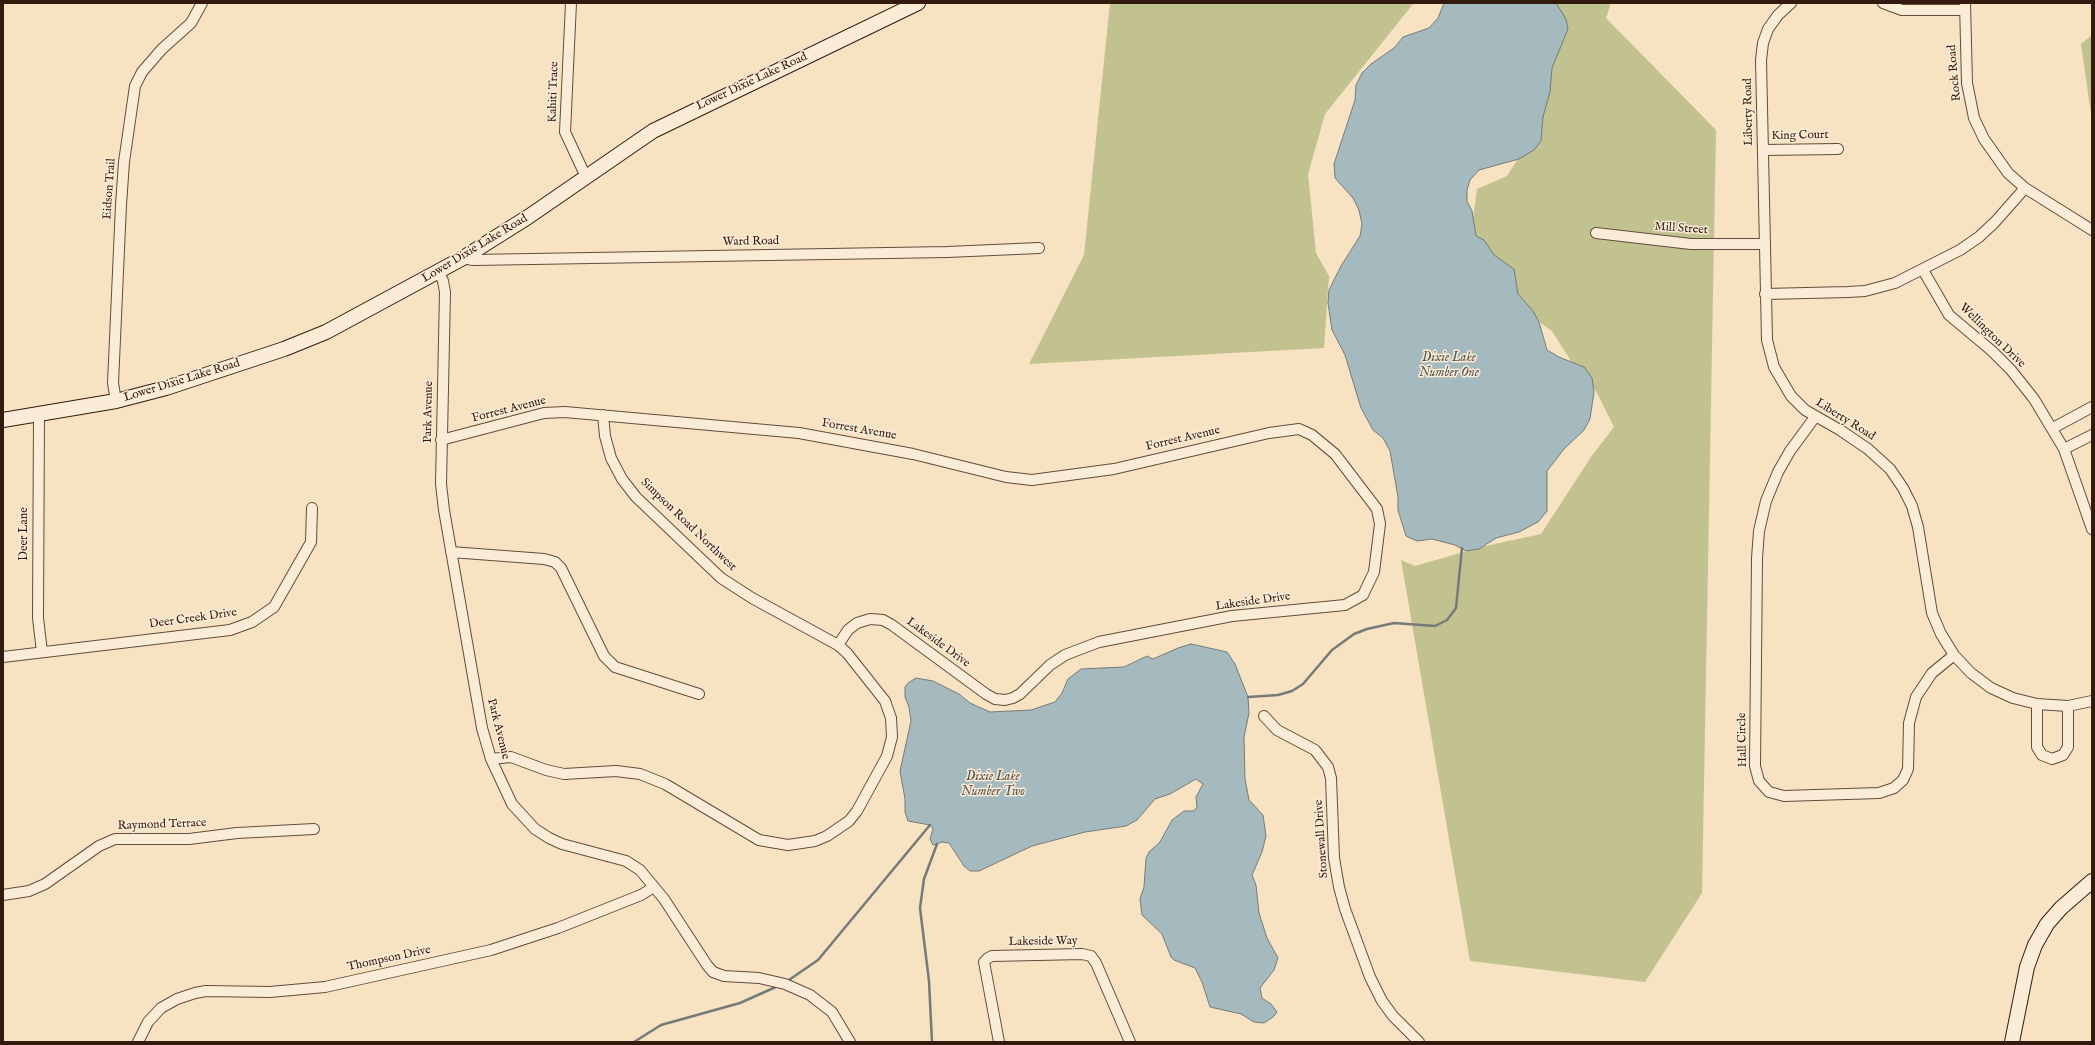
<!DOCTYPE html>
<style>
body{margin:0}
#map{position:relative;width:2095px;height:1045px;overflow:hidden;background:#f7e2c1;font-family:"IM FELL English",serif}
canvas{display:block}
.frame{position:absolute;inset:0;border:4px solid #321a0f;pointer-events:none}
</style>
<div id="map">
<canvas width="2095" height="1045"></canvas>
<div class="frame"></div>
</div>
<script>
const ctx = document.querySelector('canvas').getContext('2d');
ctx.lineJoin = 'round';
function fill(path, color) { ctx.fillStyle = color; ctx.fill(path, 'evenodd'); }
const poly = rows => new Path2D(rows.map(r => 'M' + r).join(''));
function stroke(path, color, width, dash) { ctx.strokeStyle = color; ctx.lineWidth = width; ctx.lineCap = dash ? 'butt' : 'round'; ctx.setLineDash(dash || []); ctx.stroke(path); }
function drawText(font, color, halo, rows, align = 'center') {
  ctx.font = font + ' "IM FELL English",serif'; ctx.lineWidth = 3; ctx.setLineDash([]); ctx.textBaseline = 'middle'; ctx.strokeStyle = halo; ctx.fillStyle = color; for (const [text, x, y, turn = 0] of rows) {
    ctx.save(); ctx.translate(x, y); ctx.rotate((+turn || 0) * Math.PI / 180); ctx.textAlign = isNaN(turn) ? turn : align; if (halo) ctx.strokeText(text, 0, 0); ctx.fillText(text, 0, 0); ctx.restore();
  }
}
fill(poly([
 [1110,3,1416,3,1413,4,1325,114,1308,174,1316,253,1329,276,1324,348,1029,364,1084,255],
 [1508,3,1611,3,1606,18,1716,130,1702,893,1645,982,1470,961,1401,560,1415,566,1481,547,1541,534,1591,457,1614,427,1596,391,1571,361,1552,331,1528,314,1478,255,1472,225,1477,189,1507,176,1530,140],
 [2092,35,2092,121,2081,44]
]), '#c2c290');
const water = poly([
 [1444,3,1556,3,1566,19,1568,29,1552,68,1550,92,1543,117,1541,141,1534,150,1519,159,1479,170,1470,180,1467,190,1467,201,1472,211,1476,236,1484,240,1494,255,1514,269,1518,294,1533,311,1539,322,1547,350,1559,357,1584,367,1592,378,1594,392,1590,419,1584,430,1564,449,1547,471,1547,511,1538,522,1519,532,1496,538,1479,549,1466,551,1455,545,1432,539,1417,541,1406,536,1398,510,1398,497,1390,451,1383,438,1373,430,1361,408,1345,355,1332,330,1328,303,1329,290,1341,266,1360,236,1362,224,1359,210,1353,198,1335,178,1334,164,1355,100,1356,85,1362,73,1371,64,1394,48,1403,37,1429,28,1438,18,1444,3],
 [1191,644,1227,652,1235,664,1248,697,1249,713,1244,737,1245,779,1249,800,1263,815,1266,836,1262,852,1252,875,1256,885,1259,913,1267,938,1278,958,1274,970,1260,988,1262,998,1271,1004,1277,1012,1273,1017,1264,1023,1254,1022,1241,1014,1210,1007,1202,982,1195,968,1174,960,1171,957,1162,934,1142,915,1140,899,1144,887,1146,858,1149,852,1160,842,1172,820,1184,811,1194,811,1197,807,1196,797,1203,784,1196,779,1170,794,1155,799,1137,820,1126,826,1085,832,1032,846,979,871,970,871,964,866,949,843,942,842,933,845,930,839,933,829,930,825,908,821,905,812,905,799,900,771,911,721,909,707,905,697,905,687,908,683,916,678,933,681,959,694,970,703,990,712,1031,710,1055,702,1062,693,1068,679,1081,669,1124,667,1147,656,1153,659,1178,648,1191,644]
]);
fill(water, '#a4babf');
stroke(water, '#767a79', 1);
stroke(poly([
 [1248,697,1278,695,1292,691,1303,684,1332,650,1354,634,1367,629,1394,623,1435,626,1447,620,1456,608,1462,548],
 [786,982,818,960,930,825],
 [634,1042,661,1025,740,1003,778,986],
 [932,1042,929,981,920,908,924,879,937,844]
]), '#767a79', 2.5);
const street = poly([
 [571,3,565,132,586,177],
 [1791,3,1778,15,1768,29,1763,43,1761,60,1767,340,1774,367,1791,396,1805,410,1840,430,1868,449,1890,469,1903,488,1912,506,1918,527,1932,613,1941,634,1954,655,1971,673,1991,688,2013,698,2037,704,2068,706,2092,701],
 [1883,3,1902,10,1965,10],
 [1965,3,1967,83,1974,118,1984,139,2008,173,2025,188,2092,230],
 [1763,150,1838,149],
 [1596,233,1691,244,1765,244],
 [463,258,473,260,947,252,1039,248],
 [1923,270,1949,315,1992,351,2011,370,2034,399,2064,449,2092,529],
 [439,272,443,281,445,292,441,484,444,510,482,728,491,759,512,804,535,829,549,838,562,844,626,861,640,870,664,899,707,965,713,972,724,976,759,978,785,984,810,995,832,1012,850,1042],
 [1765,294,1848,292,1865,291,1895,283,1960,250,1979,237,1995,222,2025,188],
 [116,401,113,383,121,205,124,162,135,86,142,72,162,49,191,23,202,3],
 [39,415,38,618,42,652],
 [1815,417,1790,451,1778,472,1766,501,1759,531,1757,558,1755,766,1759,781,1769,792,1784,796,1879,793,1894,788,1903,780,1908,769,1909,723,1916,697,1932,673,1954,655],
 [2053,428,2092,407],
 [441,440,544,413,565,412,799,433,913,454,1006,477,1032,480,1114,469,1269,433,1299,429,1312,435,1335,454,1377,509,1380,524,1374,572,1363,595,1345,605,1232,616,1099,642,1065,655,1050,665,1020,694,1013,698,1005,700,995,699,986,694,892,625,883,620,870,619,857,623,848,630,838,645],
 [2064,449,2092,435],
 [451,552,544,559,555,562,561,568,604,656,615,667,699,694],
 [3,657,230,630,252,622,274,607,311,542,312,508],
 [2037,704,2037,747,2042,755,2052,759,2063,755,2068,747,2068,706],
 [1264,716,1277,730,1315,750,1328,767,1331,778,1334,858,1339,887,1345,909,1370,977,1382,1001,1393,1016,1419,1042],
 [491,759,511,757,546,770,564,774,616,771,640,774,665,784,759,840,788,845,815,841,827,836,849,821,857,811,887,756,892,737,891,718,885,701,847,653,838,645,752,598,721,578,636,497,622,479,611,458,605,436,603,415],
 [3,895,29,891,45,884,99,846,115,839,189,839,237,833,314,829],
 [138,1042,148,1022,161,1008,177,999,195,993,206,991,270,992,325,987,491,950,558,928,641,895,654,887],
 [999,1042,984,962,988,958,992,956,1082,954,1091,956,1096,963,1130,1042]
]);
const secondary = poly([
 [3,420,116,401,166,388,284,349,326,332,463,258,528,217,653,131,918,3],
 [2012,1042,2027,967,2035,945,2047,924,2061,908,2092,881]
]);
stroke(street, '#634c3c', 12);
stroke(secondary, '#321a0f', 16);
stroke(street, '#faecd7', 10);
stroke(secondary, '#faecd7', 14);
drawText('12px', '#321a0f', '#faecd7', [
 ["Rock Road",1955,73,-95],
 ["Lower Dixie Lake Road",752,82,-25],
 ["Kahiti Trace",554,92,-88],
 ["Liberty Road",1749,112,-91],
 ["King Court",1800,136,-1],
 ["Eidson Trail",110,189,-86],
 ["Mill Street",1681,229,4],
 ["Ward Road",751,242,-1],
 ["Lower Dixie Lake Road",475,249,-31],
 ["Wellington Drive",1992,336,44],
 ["Lower Dixie Lake Road",182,381,-17],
 ["Forrest Avenue",509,410,-14],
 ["Park Avenue",429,412,-89],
 ["Liberty Road",1845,420,32],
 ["Forrest Avenue",859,430,10],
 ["Forrest Avenue",1183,439,-13],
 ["Simpson Road Northwest",688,525,44],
 ["Deer Lane",25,534,-90],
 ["Lakeside Drive",1253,602,-8],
 ["Deer Creek Drive",193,619,-8],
 ["Lakeside Drive",938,643,36],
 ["Park Avenue",498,729,76],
 ["Hall Circle",1743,740,-91],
 ["Raymond Terrace",162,825,-2],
 ["Stonewall Drive",1322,839,-94],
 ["Lakeside Way",1043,942,-1],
 ["Thompson Drive",389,959,-12]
]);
drawText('italic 13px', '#5a524d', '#faecd7', [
 ["Dixie Lake",1449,358],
 ["Number One",1449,373],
 ["Dixie Lake",993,777],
 ["Number Two",993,792]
]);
</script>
